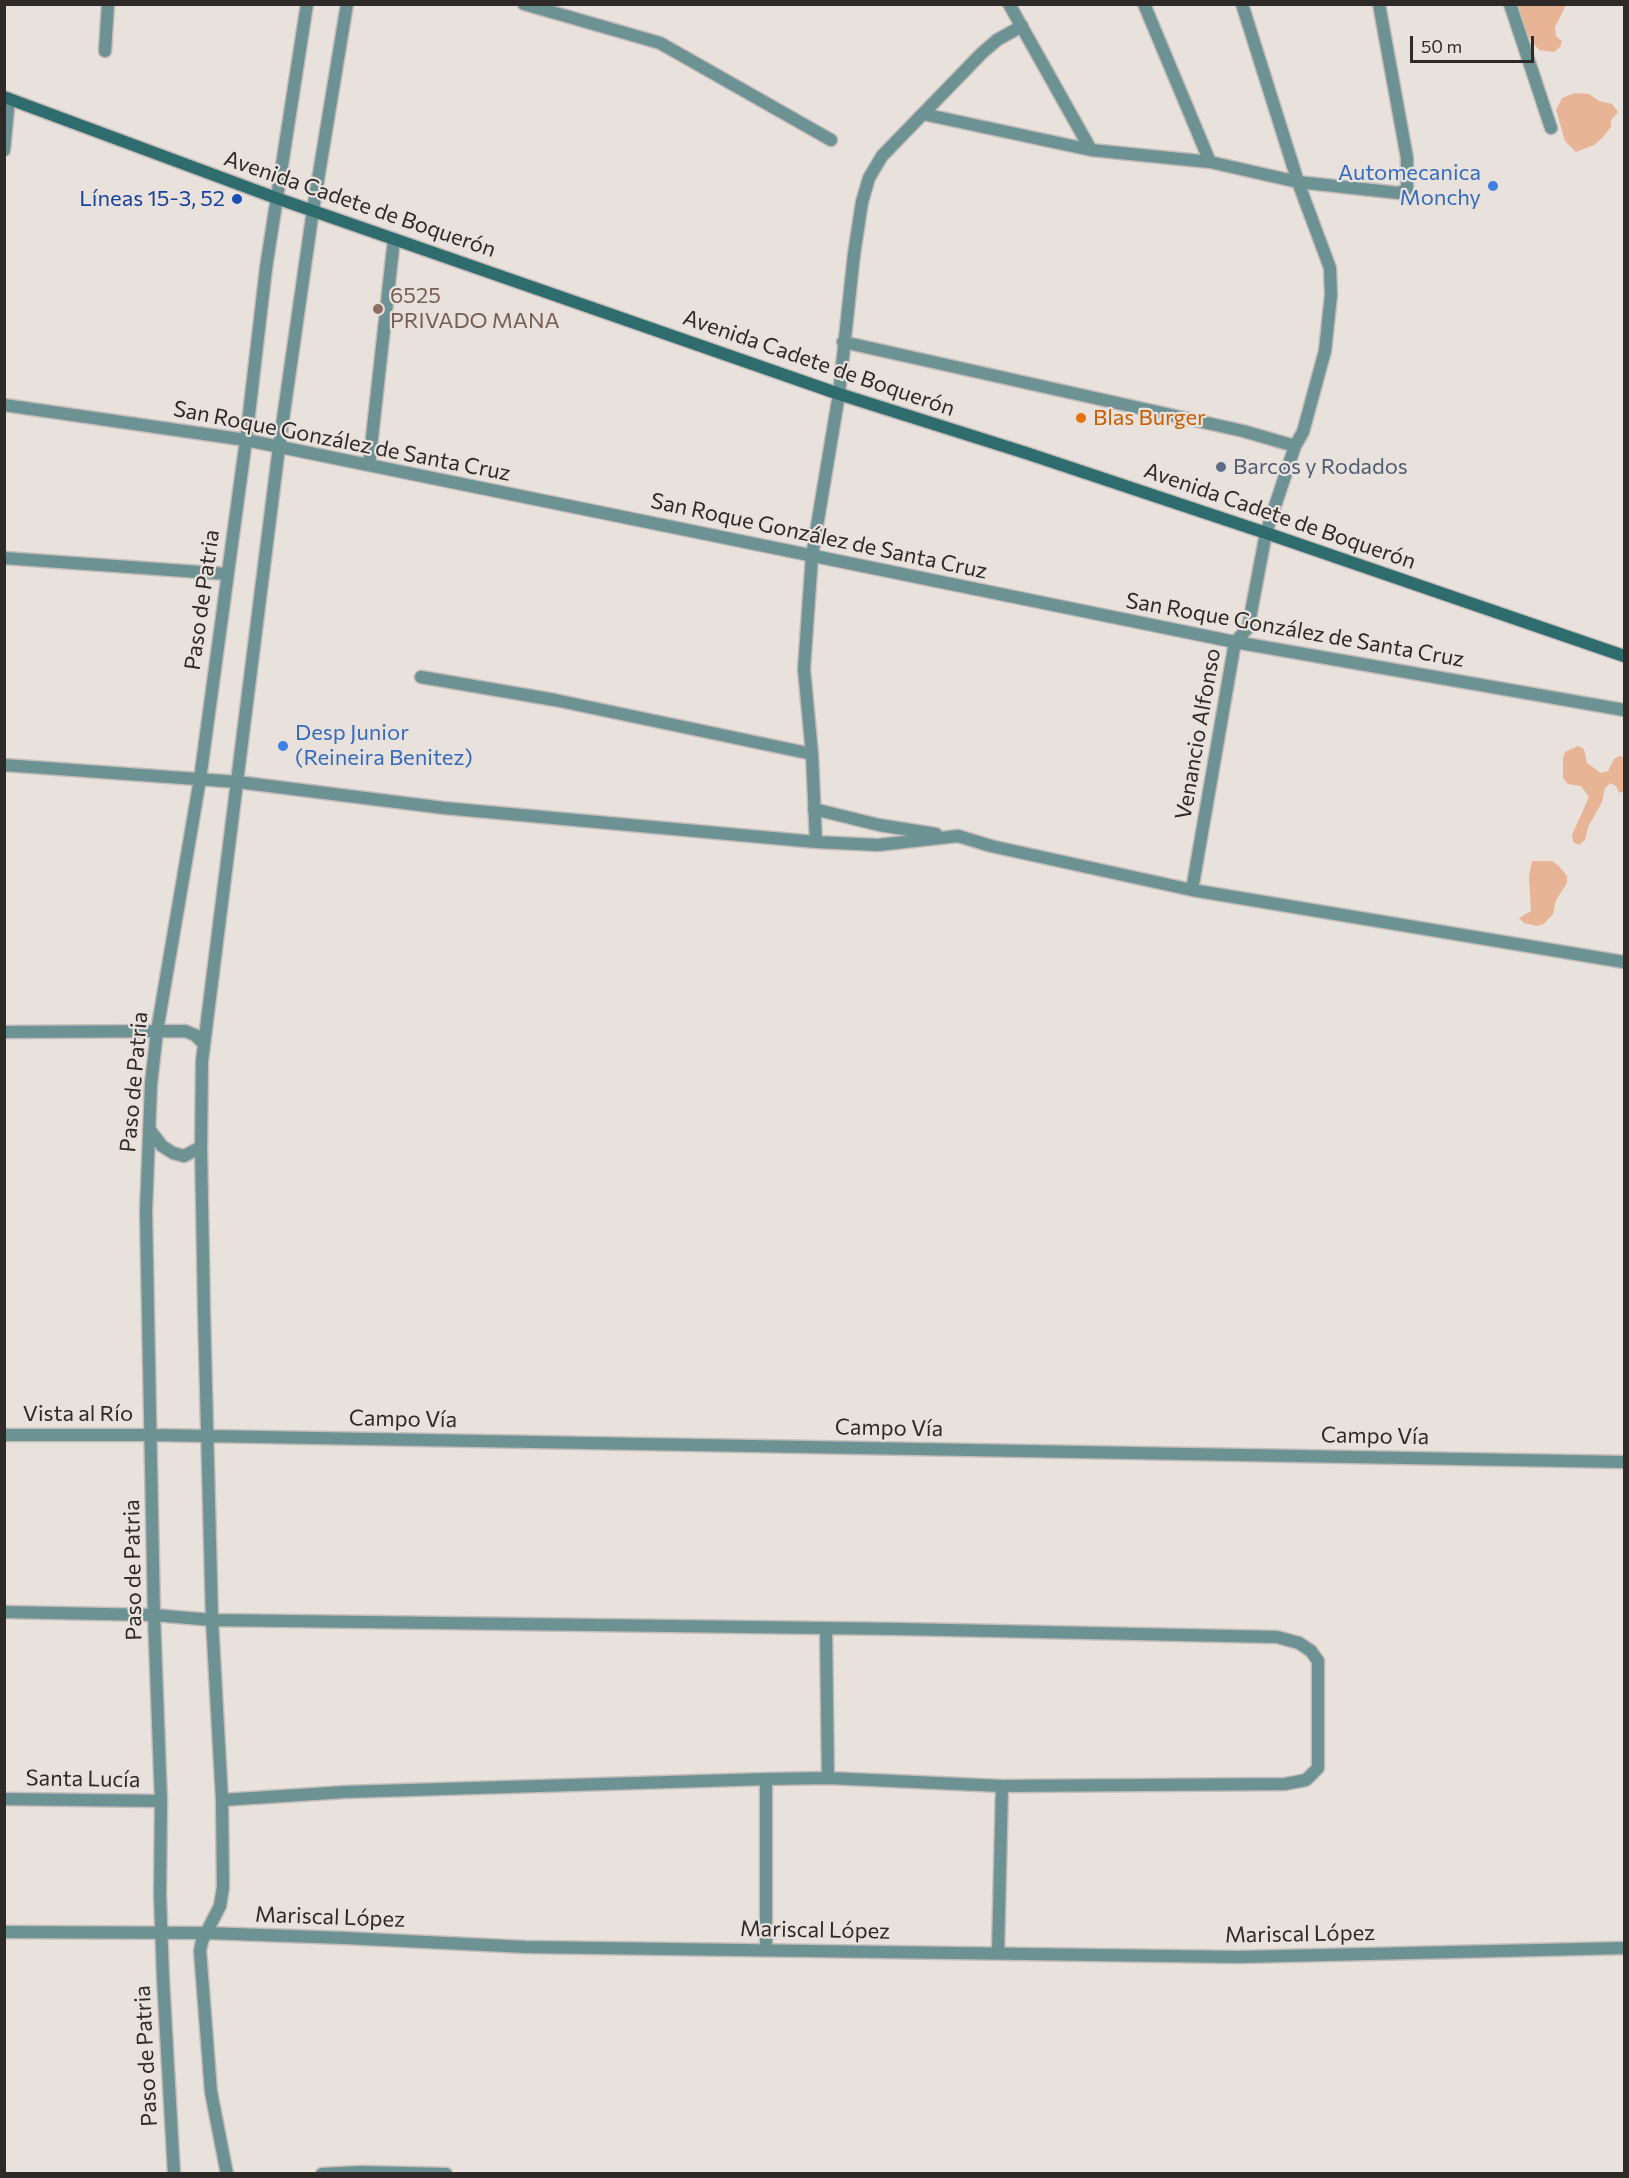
<!DOCTYPE html>
<meta charset="utf-8">
<style>
body{margin:0}
#map{position:relative;width:1629px;height:2178px;overflow:hidden;background:#e9e1dc;font-family:Commissioner,sans-serif}
canvas{display:block}
.frame{position:absolute;inset:0;border:6px solid #2d2a28;pointer-events:none}
.scale{position:absolute;left:1410px;top:36px;width:124px;height:27px;box-sizing:border-box;border:3px solid #2d2a28;border-top:0;padding-left:8px;font-size:18px;line-height:21px;white-space:nowrap;color:#2d2a28;-webkit-text-stroke:4px #e9e1dc;paint-order:stroke}
</style>
<div id="map">
<canvas width="1629" height="2178"></canvas>
<div class="frame"></div>
<div class="scale">50 m</div>
</div>
<script>
const ctx = document.querySelector('canvas').getContext('2d');
ctx.lineJoin = 'round';
function fill(path, color) { ctx.fillStyle = color; ctx.fill(path, 'evenodd'); }
const poly = rows => new Path2D(rows.map(r => 'M' + r).join(''));
function stroke(path, color, width, dash) { ctx.strokeStyle = color; ctx.lineWidth = width; ctx.lineCap = dash ? 'butt' : 'round'; ctx.setLineDash(dash || []); ctx.stroke(path); }
function drawText(font, color, halo, rows, align = 'center') {
  ctx.font = font + ' Commissioner,sans-serif'; ctx.lineWidth = 4.5; ctx.setLineDash([]); ctx.textBaseline = 'middle'; ctx.strokeStyle = halo; ctx.fillStyle = color; for (const [text, x, y, turn = 0] of rows) {
    ctx.save(); ctx.translate(x, y); ctx.rotate((+turn || 0) * Math.PI / 180); ctx.textAlign = isNaN(turn) ? turn : align; if (halo) ctx.strokeText(text, 0, 0); ctx.fillText(text, 0, 0); ctx.restore();
  }
}
fill(poly([
 [1517,5,1566,5,1555,27,1556,36,1562,41,1560,47,1554,52,1539,50,1525,33,1522,27,1521,13],
 [1575,93,1589,94,1599,101,1612,104,1618,112,1611,120,1611,127,1602,138,1594,145,1576,152,1565,141,1556,110,1562,98],
 [1578,746,1584,749,1587,763,1601,773,1608,771,1614,759,1620,756,1624,757,1624,791,1619,793,1616,786,1610,783,1605,788,1602,802,1588,827,1585,840,1579,845,1573,842,1572,835,1589,797,1581,786,1568,784,1563,778,1563,758,1565,752],
 [1532,861,1552,861,1558,865,1567,876,1567,883,1556,900,1553,914,1544,924,1537,926,1524,923,1519,918,1531,911,1529,876]
]), '#e7b495');
const minor = poly([
 [524,4,660,43,831,140],
 [1009,4,1091,150],
 [1144,4,1210,162],
 [1510,4,1551,128],
 [105,51,108,4],
 [923,114,1091,150,1210,162,1298,182,1399,193,1407,189,1407,158,1379,4],
 [4,150,9,99],
 [843,342,1243,431,1295,446],
 [4,405,246,440,1235,642,1624,710],
 [369,465,394,239],
 [4,558,227,574],
 [421,677,555,700,812,754],
 [4,765,238,782,444,808,816,842,878,845,958,836,991,846,1192,890,1624,962],
 [814,809,879,825,936,834],
 [816,842,812,754,804,669,812,556,839,394,854,254,862,202,869,178,882,156,982,53,997,40,1022,26],
 [1192,890,1235,642,1248,628,1266,533,1295,446,1303,432,1325,351,1331,295,1330,268,1298,182,1242,4],
 [4,1032,185,1031,195,1035,204,1044],
 [149,1129,162,1146,173,1153,184,1156,201,1147],
 [4,1435,152,1435,1624,1462],
 [4,1612,154,1615,212,1620,900,1629,1277,1637,1299,1643,1311,1651,1318,1661,1318,1768,1306,1780,1285,1784,1002,1786,828,1778,766,1779,345,1792,222,1800],
 [826,1629,828,1778],
 [4,1799,161,1801],
 [766,1950,766,1779],
 [998,1953,1002,1786],
 [174,2174,163,1978,160,1895,161,1801,154,1615,146,1211,151,1084,157,1031,200,779,246,440,266,268,307,4],
 [227,2174,211,2092,200,1951,202,1941,220,1906,223,1887,222,1800,212,1620,204,1311,201,1147,202,1061,279,447,313,210,347,4],
 [322,2174,361,2172,446,2174]
]);
const tertiary = poly([
 [4,1932,206,1933,345,1938,526,1947,1239,1957,1624,1948]
]);
const secondary = poly([
 [4,97,276,198,839,394,1026,453,1266,533,1624,656]
]);
stroke(minor, '#c3bcb8', 15);
stroke(tertiary, '#c3bcb8', 15);
stroke(secondary, '#c3bcb8', 15);
stroke(minor, '#6d9294', 12);
stroke(tertiary, '#6d9294', 12);
stroke(secondary, '#2f6c6e', 12);
for (const [x, y, r, color] of [
 [1493,186,6,"#3f7fe0"],
 [237,199,6,"#1a4fb4"],
 [378,309,6,"#8d6e63"],
 [1081,418,6,"#e8710a"],
 [1221,467,6,"#5c6f8a"],
 [283,746,6,"#3f7fe0"]
]) { const dot = new Path2D(); dot.arc(x, y, r, 0, 2 * Math.PI); ctx.fillStyle = color; ctx.fill(dot); stroke(dot, '#e9e1dc', 2); }
drawText('22px', '#366cbe', '#e9e1dc', [
 ["Automecanica",1481,173],
 ["Monchy",1481,198],
 ["Desp Junior",295,733,"left"],
 ["(Reineira Benitez)",295,758,"left"]
], 'right');
drawText('22px', '#164399', '#e9e1dc', [
 ["Líneas 15-3, 52",225,199]
], 'right');
drawText('22px', '#2d2a28', '#e9e1dc', [
 ["Avenida Cadete de Boquerón",360,204,19],
 ["Avenida Cadete de Boquerón",819,363,19],
 ["San Roque González de Santa Cruz",342,441,11],
 ["Avenida Cadete de Boquerón",1280,516,19],
 ["San Roque González de Santa Cruz",819,536,12],
 ["Paso de Patria",202,600,-82],
 ["San Roque González de Santa Cruz",1295,630,10],
 ["Venancio Alfonso",1198,734,-80],
 ["Paso de Patria",134,1082,-85],
 ["Vista al Río",78,1414],
 ["Campo Vía",403,1419,1],
 ["Campo Vía",889,1428,1],
 ["Campo Vía",1375,1436,1],
 ["Paso de Patria",133,1570,-91],
 ["Santa Lucía",83,1779,1],
 ["Mariscal López",330,1917,2],
 ["Mariscal López",815,1930,1],
 ["Mariscal López",1300,1934,-1],
 ["Paso de Patria",146,2056,-93]
]);
drawText('22px', '#785e54', '#e9e1dc', [
 ["6525",390,296],
 ["PRIVADO MANA",390,321]
], 'left');
drawText('22px', '#c56008', '#e9e1dc', [
 ["Blas Burger",1093,418]
], 'left');
drawText('22px', '#4e5e75', '#e9e1dc', [
 ["Barcos y Rodados",1233,467]
], 'left');
</script>
